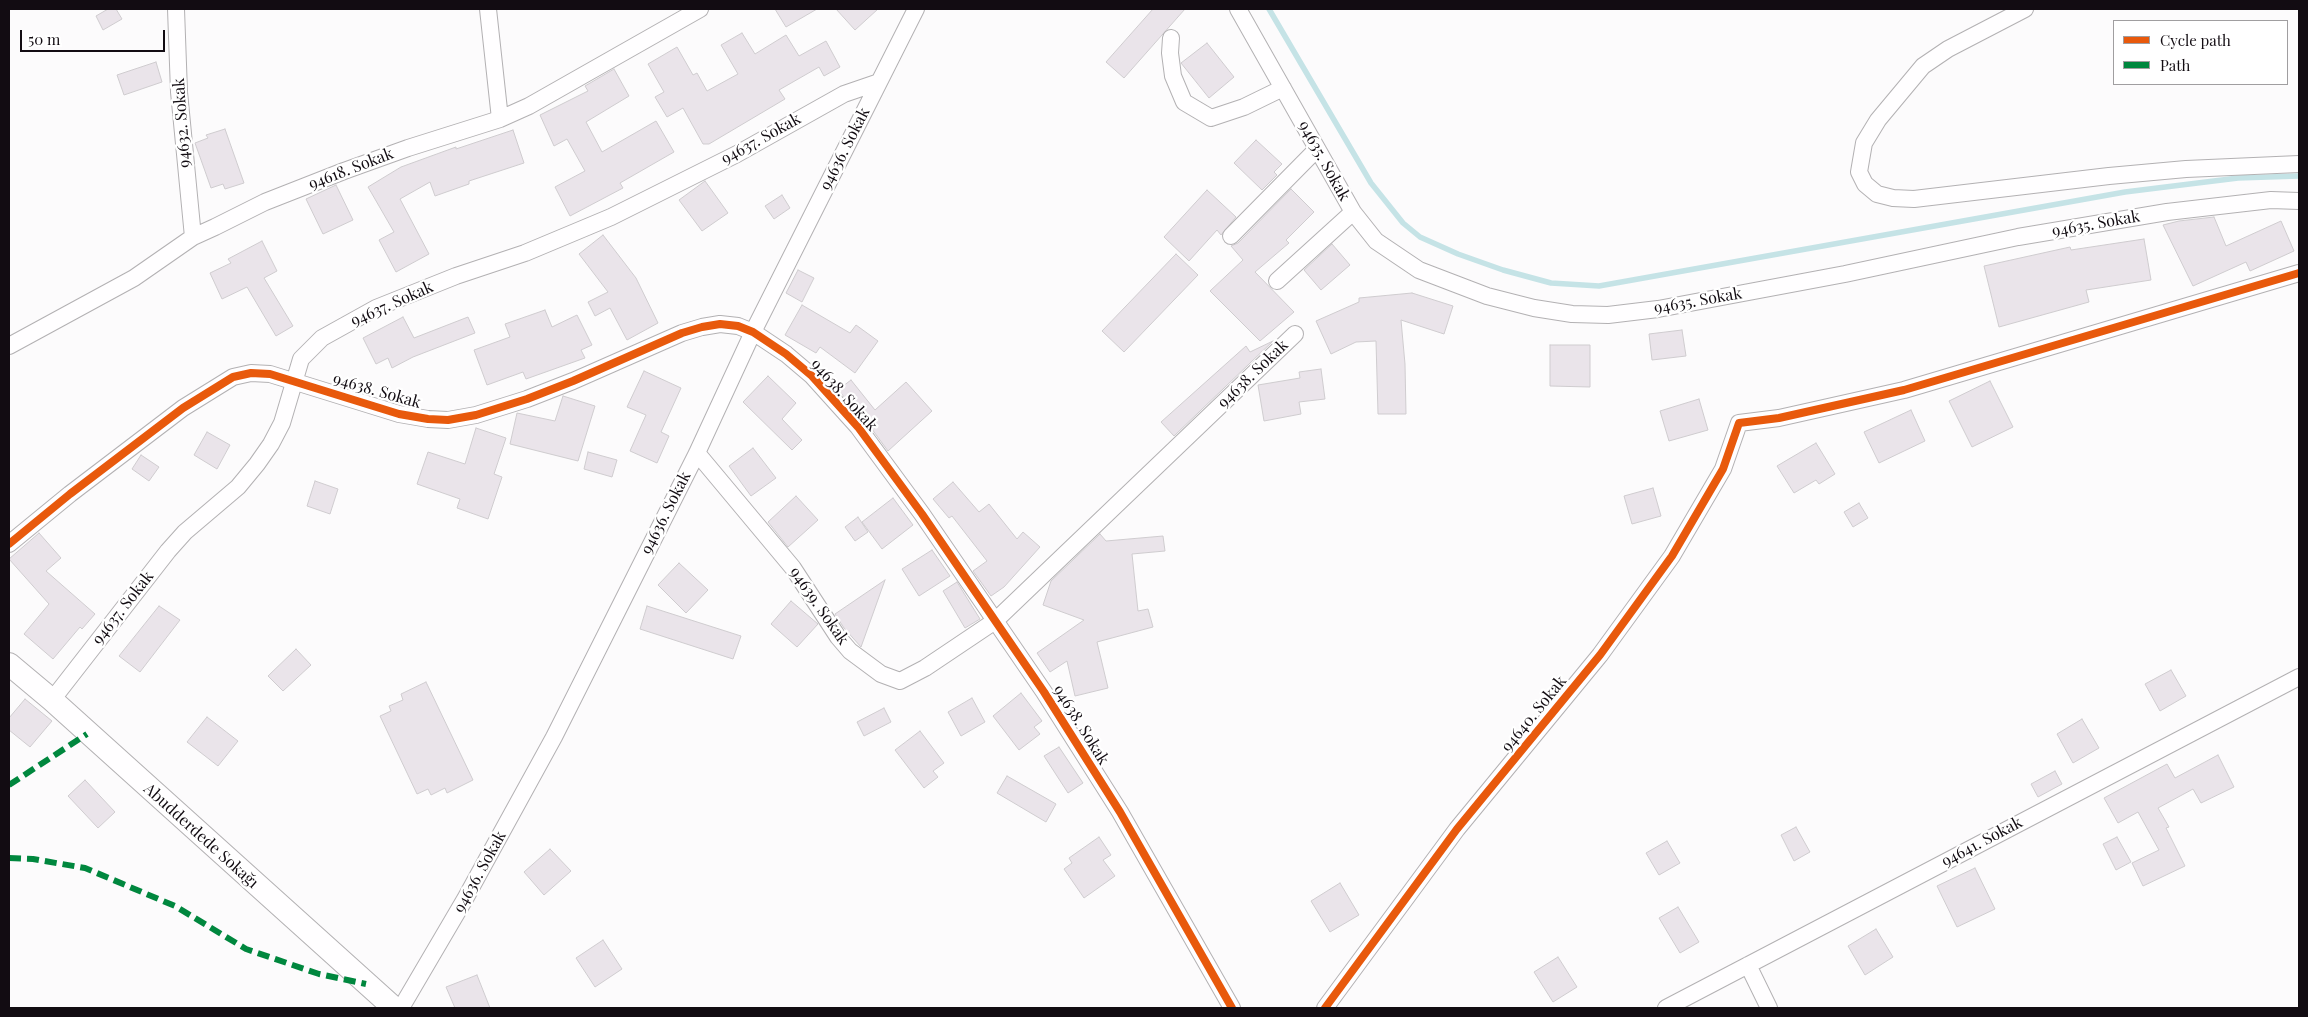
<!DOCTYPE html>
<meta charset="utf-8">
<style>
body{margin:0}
#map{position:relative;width:2308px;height:1017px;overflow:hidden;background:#fcfbfc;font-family:"Playfair Display",serif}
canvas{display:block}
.frame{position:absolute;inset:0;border:10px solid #120c12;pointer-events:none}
.legend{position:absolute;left:2113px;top:20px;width:175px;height:65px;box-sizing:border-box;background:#fff;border:1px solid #a09ea0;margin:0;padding:6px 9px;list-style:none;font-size:15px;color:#120c12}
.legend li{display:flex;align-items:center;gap:10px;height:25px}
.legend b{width:25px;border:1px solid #a09ea0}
.scale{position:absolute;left:20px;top:30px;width:145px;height:22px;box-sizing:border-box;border:2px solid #120c12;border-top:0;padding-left:6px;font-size:15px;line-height:18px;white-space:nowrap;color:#120c12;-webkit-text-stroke:4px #fff;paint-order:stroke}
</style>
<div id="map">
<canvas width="2308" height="1017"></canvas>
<div class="frame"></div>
<ul class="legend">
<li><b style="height:6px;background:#e8590c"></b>Cycle path</li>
<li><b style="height:6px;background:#00873e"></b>Path</li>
</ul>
<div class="scale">50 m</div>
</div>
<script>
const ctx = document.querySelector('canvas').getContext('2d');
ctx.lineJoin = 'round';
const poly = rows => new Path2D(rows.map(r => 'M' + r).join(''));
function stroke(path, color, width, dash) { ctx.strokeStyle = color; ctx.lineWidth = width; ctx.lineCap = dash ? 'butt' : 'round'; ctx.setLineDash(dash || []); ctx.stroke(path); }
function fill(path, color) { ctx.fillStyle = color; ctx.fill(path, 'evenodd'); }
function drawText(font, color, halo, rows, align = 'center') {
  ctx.font = font + ' "Playfair Display",serif'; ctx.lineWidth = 4.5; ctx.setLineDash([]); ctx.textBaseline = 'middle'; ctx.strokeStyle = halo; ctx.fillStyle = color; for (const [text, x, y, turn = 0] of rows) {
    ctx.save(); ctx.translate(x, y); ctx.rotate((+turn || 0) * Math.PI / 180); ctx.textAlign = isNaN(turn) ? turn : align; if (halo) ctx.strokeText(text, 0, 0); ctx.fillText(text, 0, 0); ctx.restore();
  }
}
stroke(poly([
 [1269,9,1371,183,1403,223,1420,237,1458,254,1503,270,1551,283,1599,286,2125,192,2238,178,2299,176]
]), '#c5e3e6', 5.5);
const building = poly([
 [108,9,116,9,122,19,103,30,96,16,108,9],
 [775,9,817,9,786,27,775,9],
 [836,9,878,9,855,30,836,9],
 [1153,9,1185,9,1124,78,1106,62,1153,9],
 [742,33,755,54,786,35,799,56,826,41,840,67,824,76,819,67,779,90,785,99,709,144,703,144,683,108,667,117,655,97,664,92,648,64,677,47,693,75,697,73,707,91,738,74,721,45,742,33],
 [1207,43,1234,77,1209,98,1181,63,1207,43],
 [156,62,162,82,124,95,117,75,156,62],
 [614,69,629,96,586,122,602,152,656,121,674,152,620,183,623,188,570,216,555,187,585,171,567,139,554,146,540,115,588,91,585,86,614,69],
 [225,129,244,183,225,189,223,184,211,188,195,143,208,138,206,135,225,129],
 [513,130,524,163,469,181,469,184,435,196,430,182,400,199,429,254,396,272,379,240,394,232,368,187,401,167,456,147,456,149,513,130],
 [1256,140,1282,164,1274,172,1277,175,1262,190,1234,163,1256,140],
 [705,181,728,213,702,231,679,200,705,181],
 [336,185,353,220,323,234,306,199,336,185],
 [1291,189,1314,212,1286,240,1289,243,1255,272,1294,312,1260,341,1210,291,1243,260,1231,246,1238,243,1291,189],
 [1207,190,1236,217,1221,235,1217,230,1189,261,1164,237,1207,190],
 [782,195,790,208,774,219,765,206,782,195],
 [2214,217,2226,246,2281,221,2294,251,2250,271,2246,262,2193,286,2163,225,2179,221,2214,217],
 [603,235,636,278,658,323,627,340,610,308,595,316,588,302,608,292,579,254,603,235],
 [2144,239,2151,280,2086,290,2089,302,1999,327,1984,266,2070,247,2071,250,2144,239],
 [262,241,277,271,264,278,293,326,276,336,247,287,222,299,210,273,231,263,228,259,262,241],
 [1332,244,1350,265,1321,290,1304,270,1332,244],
 [1176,254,1198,275,1124,352,1102,331,1176,254],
 [798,270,814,278,802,302,786,293,798,270],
 [1412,293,1453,306,1444,334,1401,320,1405,364,1406,414,1378,414,1376,341,1356,342,1331,354,1316,321,1359,302,1359,298,1412,293],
 [802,305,850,333,856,325,878,341,855,373,820,347,816,353,785,335,802,305],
 [545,310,552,327,577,315,592,345,581,350,585,358,526,379,523,372,487,385,474,350,510,337,505,324,545,310],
 [403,317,414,338,468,317,475,333,413,357,392,368,388,358,376,364,363,338,403,317],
 [1682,330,1686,356,1652,360,1649,334,1682,330],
 [1273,341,1174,436,1161,422,1246,346,1250,352,1273,341],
 [1550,345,1590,345,1590,387,1550,386,1550,345],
 [1321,369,1325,399,1299,402,1301,414,1264,421,1258,385,1300,378,1299,372,1321,369],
 [644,371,681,388,661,432,669,436,657,463,630,451,646,415,627,407,644,371],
 [768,376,796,403,782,419,802,440,792,450,743,402,768,376],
 [851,380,875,410,906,382,932,411,888,451,866,421,838,390,851,380],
 [1990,381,2013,427,1972,447,1949,401,1990,381],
 [563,396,595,406,578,461,510,444,517,413,555,421,563,396],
 [1699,399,1708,430,1669,441,1660,411,1699,399],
 [1911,410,1925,441,1879,463,1864,432,1911,410],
 [476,428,506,438,494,474,502,477,488,519,457,508,460,499,417,484,428,452,465,464,476,428],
 [207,432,230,445,217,469,194,455,207,432],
 [1816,443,1835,474,1819,484,1816,480,1794,493,1777,466,1816,443],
 [753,448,776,478,751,496,729,466,753,448],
 [588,452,617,460,612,477,584,469,588,452],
 [141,455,159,467,149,481,132,469,141,455],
 [315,481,338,489,330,514,307,506,315,481],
 [953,482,979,512,989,504,1017,539,1023,532,1040,547,1004,587,991,596,973,571,987,561,952,516,949,518,933,499,953,482],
 [1653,488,1661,516,1632,524,1624,496,1653,488],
 [796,496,818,520,788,547,768,522,796,496],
 [893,498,913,525,882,549,862,522,893,498],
 [1859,503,1868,518,1853,527,1844,512,1859,503],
 [858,517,868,532,855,541,845,527,858,517],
 [39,533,61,558,46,571,95,614,82,629,80,627,53,659,24,634,49,604,9,559,39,533],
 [1100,534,1106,541,1163,536,1165,551,1132,554,1138,611,1148,609,1153,627,1097,642,1108,688,1075,696,1067,661,1050,672,1037,653,1084,620,1043,605,1051,581,1100,534],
 [932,550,950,576,919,596,902,569,932,550],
 [679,563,708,590,686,613,658,585,679,563],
 [885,580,870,622,861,647,844,628,835,614,885,580],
 [957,582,980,619,965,628,943,591,957,582],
 [791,601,818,624,797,647,771,624,791,601],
 [159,606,180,620,140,672,119,656,159,606],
 [647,606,741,636,733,659,640,629,647,606],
 [296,649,311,665,283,691,268,676,296,649],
 [2171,670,2186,696,2160,711,2145,684,2171,670],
 [426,682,473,780,447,793,445,788,431,795,428,789,417,794,380,716,391,711,389,706,403,700,401,694,426,682],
 [1021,693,1042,721,1034,727,1040,734,1019,750,993,716,1021,693],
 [972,698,985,722,961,736,948,712,972,698],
 [25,699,52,721,30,747,9,730,9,718,25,699],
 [884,708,891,722,864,736,857,722,884,708],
 [207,717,238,741,218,766,187,742,207,717],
 [2082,719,2099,748,2073,763,2057,734,2082,719],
 [920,731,944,763,933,771,938,777,924,788,895,750,920,731],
 [1059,747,1083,783,1068,793,1044,756,1059,747],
 [2218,755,2234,787,2201,803,2193,789,2158,808,2169,827,2166,828,2185,866,2143,886,2132,863,2159,850,2138,812,2118,823,2104,798,2167,764,2175,778,2218,755],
 [2055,771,2062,784,2038,797,2031,784,2055,771],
 [1007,776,1056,804,1046,822,997,793,1007,776],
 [85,780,115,812,98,828,68,796,85,780],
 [1796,827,1810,852,1794,861,1781,835,1796,827],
 [1099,837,1111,855,1103,860,1115,876,1084,898,1064,869,1072,863,1069,858,1099,837],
 [2117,837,2131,862,2116,870,2103,844,2117,837],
 [1667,841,1680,863,1659,875,1646,853,1667,841],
 [550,849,571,871,544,895,524,872,550,849],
 [1975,868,1995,909,1957,927,1937,886,1975,868],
 [1340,883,1359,915,1330,932,1311,901,1340,883],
 [1678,907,1699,942,1680,953,1659,918,1678,907],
 [1876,929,1893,957,1865,975,1848,946,1876,929],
 [603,940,622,969,595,987,576,958,603,940],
 [1558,957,1577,987,1553,1002,1534,972,1558,957],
 [477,975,490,1008,455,1008,446,987,477,975]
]);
fill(building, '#eae4ea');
stroke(building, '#cfcccf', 1);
const street = poly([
 [176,9,179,92,193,237],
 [488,9,500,119],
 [1238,9,1353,212,1376,241,1419,270,1487,296,1534,308,1572,314,1608,315,1658,309,1845,274,2018,237,2167,212,2271,200,2299,201],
 [2025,9,1948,49,1923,66,1878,120,1864,143,1859,172,1865,184,1877,194,1893,198,1914,199,2109,176,2186,169,2299,164],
 [1171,38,1170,53,1173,76,1184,102,1211,118,1244,107,1283,88],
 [1231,236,1316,150],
 [1277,281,1353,212],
 [9,346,134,278,193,237,215,227,265,202,344,171,408,148,500,119,529,106,700,9],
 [697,453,793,568,838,637,850,651,881,674,900,681,925,668,995,621,1295,334],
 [9,544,70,494,183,408,233,377,251,373,270,374,399,414,428,419,448,420,476,415,527,399,573,381,682,333,702,327,720,324,738,326,753,332,786,354,812,376,858,427,922,514,1044,692,1120,812,1232,1008],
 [52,700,168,551,185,532,238,487,257,464,271,444,282,423,301,359,322,338,376,308,456,276,525,253,611,217,737,154,844,94,879,82],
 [1748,965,1769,1008],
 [401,1008,465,899,554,737,697,453,753,332,916,9],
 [1325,1008,1457,829,1600,655,1672,556,1723,469,1739,423,1779,418,1904,390,2299,273],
 [1666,1008,2299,677]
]);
const secondary = poly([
 [9,664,52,700,394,1008]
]);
stroke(street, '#b3b1b3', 18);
stroke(secondary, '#b3b1b3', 24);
stroke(street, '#fffeff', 16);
stroke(secondary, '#fffeff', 22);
stroke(poly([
 [9,785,87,734],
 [9,858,33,859,85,868,175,906,246,949,319,974,366,984]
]), '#00873e', 6, [12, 6]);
stroke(poly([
 [9,544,70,494,183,408,233,377,251,373,270,374,399,414,428,419,448,420,476,415,527,399,573,381,682,333,702,327,720,324,738,326,753,332,786,354,812,376,858,427,922,514,1044,692,1120,812,1232,1008],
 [1325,1008,1457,829,1600,655,1672,556,1723,469,1739,423,1779,418,1904,390,2299,273]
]), '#e8590c', 8);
drawText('16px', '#120c12', '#fff', [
 ["94632. Sokak",182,123,-94],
 ["94637. Sokak",761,139,-29],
 ["94636. Sokak",845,149,-63],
 ["94635. Sokak",1324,161,61],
 ["94618. Sokak",351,169,-21],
 ["94635. Sokak",2096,224,-10],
 ["94635. Sokak",1698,301,-10],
 ["94637. Sokak",392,304,-24],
 ["94638. Sokak",1253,374,-44],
 ["94638. Sokak",377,391,16],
 ["94638. Sokak",844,395,48],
 ["94636. Sokak",666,513,-63],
 ["94639. Sokak",819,606,55],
 ["94637. Sokak",123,608,-52],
 ["94640. Sokak",1534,714,-51],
 ["94638. Sokak",1081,725,58],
 ["Abudderdede Sokağı",201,836,42],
 ["94641. Sokak",1982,842,-28],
 ["94636. Sokak",480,872,-61]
]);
</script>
